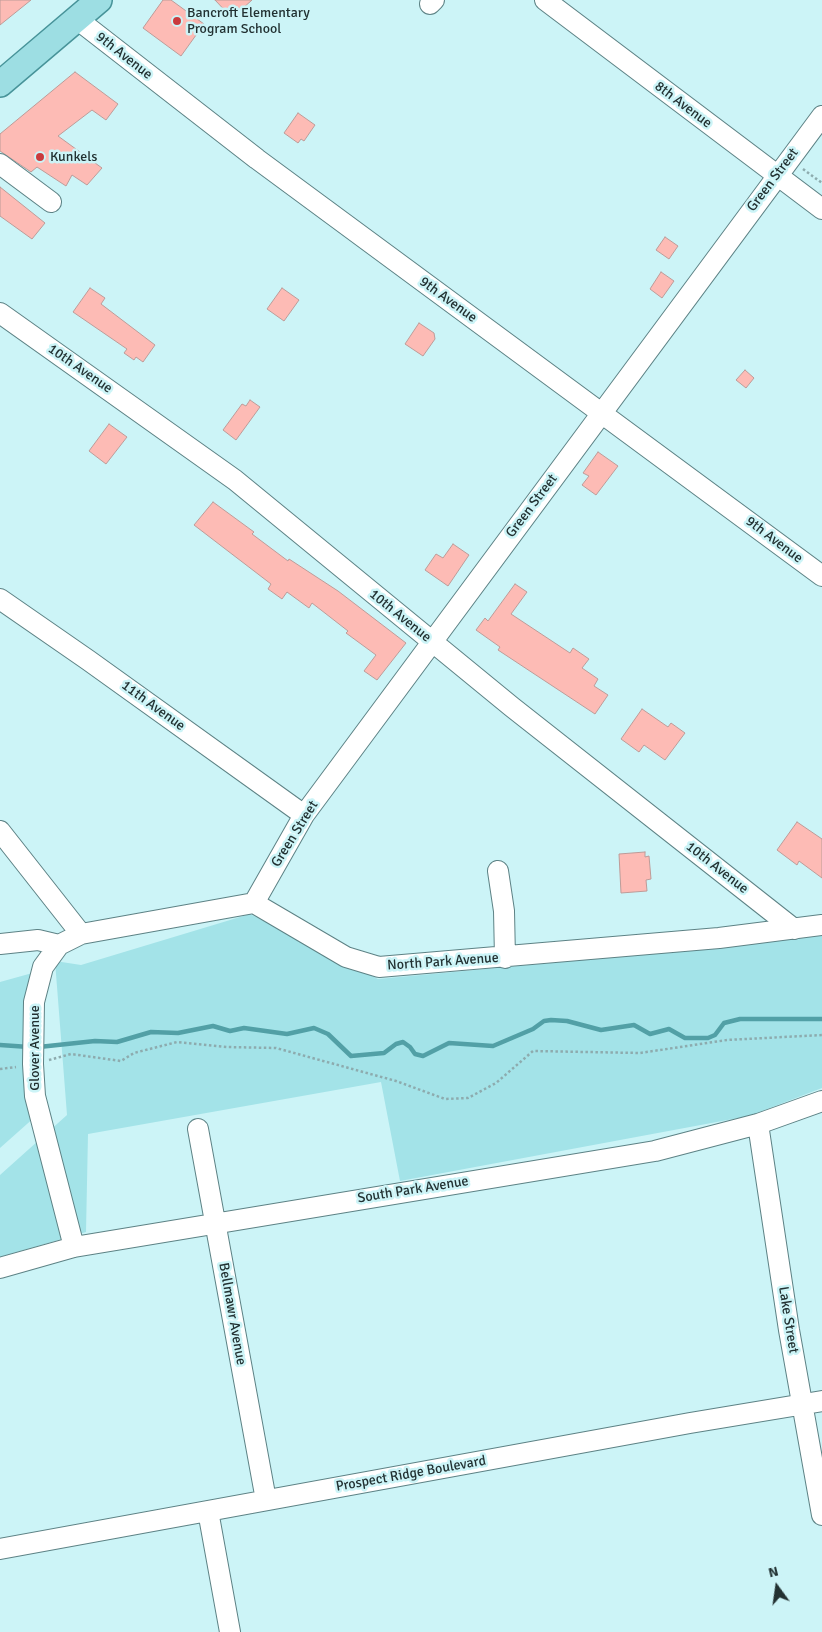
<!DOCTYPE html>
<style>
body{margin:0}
#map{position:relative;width:822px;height:1632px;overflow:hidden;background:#ccf4f7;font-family:Signika,sans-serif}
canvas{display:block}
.north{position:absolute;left:752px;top:1562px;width:50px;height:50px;-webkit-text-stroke:4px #ccf4f7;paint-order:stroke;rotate:346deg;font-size:14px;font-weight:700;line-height:20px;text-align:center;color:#223132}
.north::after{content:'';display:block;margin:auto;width:18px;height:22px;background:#223132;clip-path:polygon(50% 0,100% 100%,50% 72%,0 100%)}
</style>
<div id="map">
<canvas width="822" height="1632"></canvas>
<div class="north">N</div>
</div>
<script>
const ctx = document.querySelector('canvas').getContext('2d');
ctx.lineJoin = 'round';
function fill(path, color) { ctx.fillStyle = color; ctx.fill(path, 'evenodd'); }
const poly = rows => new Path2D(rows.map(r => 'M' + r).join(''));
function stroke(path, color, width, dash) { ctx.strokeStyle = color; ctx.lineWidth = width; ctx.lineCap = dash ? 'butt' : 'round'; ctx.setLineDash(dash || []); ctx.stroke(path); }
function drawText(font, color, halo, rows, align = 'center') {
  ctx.font = font + ' Signika,sans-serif'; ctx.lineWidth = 5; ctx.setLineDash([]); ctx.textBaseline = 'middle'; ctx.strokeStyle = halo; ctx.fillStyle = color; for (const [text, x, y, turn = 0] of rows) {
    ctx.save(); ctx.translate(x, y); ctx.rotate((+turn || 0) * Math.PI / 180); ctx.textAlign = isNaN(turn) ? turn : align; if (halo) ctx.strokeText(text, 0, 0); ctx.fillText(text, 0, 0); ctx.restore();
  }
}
fill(poly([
 [250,914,378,979,712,948,822,935,822,1088,749,1116,400,1181,381,1082,88,1134,86,1232,0,1257,0,1175,67,1115,55,961,81,965],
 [36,972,45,1089,36,1116,0,1148,0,982]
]), '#a3e3e8');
stroke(poly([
 [0,1045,29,1047],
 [39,1047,95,1041,117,1042,151,1032,178,1033,213,1026,230,1031,244,1028,287,1034,314,1028,328,1034,351,1056,384,1053,396,1044,403,1042,410,1047,415,1054,423,1056,449,1043,493,1046,533,1029,544,1021,551,1020,567,1021,601,1030,634,1025,650,1034,669,1029,685,1038,708,1038,715,1035,724,1023,740,1019,822,1019]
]), '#52a0a6', 4.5);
const building = poly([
 [0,0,31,0,0,25,0,0],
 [163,0,171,0,204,24,181,56,143,28,163,0],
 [215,0,252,0,232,18,215,0],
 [75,72,118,104,106,120,92,110,58,136,102,168,87,185,72,175,66,186,37,167,31,172,0,151,0,134,75,72],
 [298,113,315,125,304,141,301,139,298,143,284,133,298,113],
 [0,187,45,223,32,239,0,216,0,187],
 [665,237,678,246,669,259,656,250,665,237],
 [661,272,674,281,662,298,650,289,661,272],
 [90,288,105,298,101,304,155,345,143,362,136,357,134,360,124,353,127,349,73,312,90,288],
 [282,288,299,300,284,321,267,309,282,288],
 [419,323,434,333,435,339,423,356,405,344,419,323],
 [745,370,754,378,746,388,736,380,745,370],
 [250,400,260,407,236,440,223,430,242,404,246,406,250,400],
 [109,424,127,437,106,464,89,451,109,424],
 [598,452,618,466,596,495,582,485,589,476,583,473,598,452],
 [213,502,254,532,252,534,288,561,289,559,338,591,406,643,377,680,364,671,376,655,346,633,348,631,312,603,309,608,287,592,282,599,268,589,271,584,194,525,213,502],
 [453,544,469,555,448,586,425,570,436,554,443,558,453,544],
 [515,584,527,592,511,614,570,653,573,648,589,659,582,668,598,679,594,686,608,695,595,714,498,650,500,647,476,630,485,618,488,621,515,584],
 [642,709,668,727,671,723,685,733,665,760,644,745,639,752,621,739,642,709],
 [797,822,822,839,822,878,799,861,797,865,777,850,797,822],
 [645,852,645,857,649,856,651,879,646,880,647,891,621,893,619,854,645,852]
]);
fill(building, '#fdbbb5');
stroke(building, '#bd9b98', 1);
const minor = poly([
 [545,0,822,209],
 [430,4,434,0],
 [77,19,257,159,822,576],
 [0,164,51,202],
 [0,313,235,480,512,707,794,929],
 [0,599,88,660,304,815],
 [0,831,81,934],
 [498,871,504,911,505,958],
 [254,903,304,815,822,116],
 [0,944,38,940,59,945],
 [758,1124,789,1330,822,1515],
 [198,1129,266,1500],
 [74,1247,35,1096,33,1064,34,1002,43,967,59,945,81,934,254,903,346,957,379,967,719,938,822,925],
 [0,1268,74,1247,655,1151,758,1124,822,1101],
 [208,1511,230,1632],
 [0,1549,690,1423,822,1401]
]);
const major = poly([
 [0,84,99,0]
]);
stroke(minor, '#5d8285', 22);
stroke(major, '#479399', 28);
stroke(poly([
 [803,169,822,183],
 [49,1060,71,1054,121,1061,134,1053,177,1042,227,1047,276,1048,396,1081,445,1099,468,1098,496,1083,533,1051,640,1053,727,1040,822,1035],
 [0,1069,16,1067]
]), '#8dabae', 2.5, [2.5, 2.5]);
stroke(minor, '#fff', 20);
stroke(major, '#9ddee3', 25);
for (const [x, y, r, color] of [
 [177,21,5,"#c93a3d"],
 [40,157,5,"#c93a3d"]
]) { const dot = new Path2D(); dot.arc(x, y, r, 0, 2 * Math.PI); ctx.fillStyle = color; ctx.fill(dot); stroke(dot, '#ccf4f7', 2); }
drawText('14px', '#223132', '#ccf4f7', [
 ["Bancroft Elementary",187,13],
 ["Program School",187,29],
 ["Kunkels",50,157]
], 'left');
drawText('14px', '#223132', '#ccf4f7', [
 ["9th Avenue",124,56,38],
 ["8th Avenue",683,105,37],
 ["Green Street",773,180,-53],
 ["9th Avenue",448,300,36],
 ["10th Avenue",80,369,35],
 ["Green Street",532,506,-53],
 ["9th Avenue",774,540,37],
 ["10th Avenue",400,616,39],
 ["11th Avenue",153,706,36],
 ["Green Street",295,834,-58],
 ["10th Avenue",717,868,38],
 ["North Park Avenue",443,962,-4],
 ["Glover Avenue",35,1048,-90],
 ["South Park Avenue",413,1190,-9],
 ["Bellmawr Avenue",232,1314,80],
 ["Lake Street",788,1320,81],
 ["Prospect Ridge Boulevard",411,1474,-10]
]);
</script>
